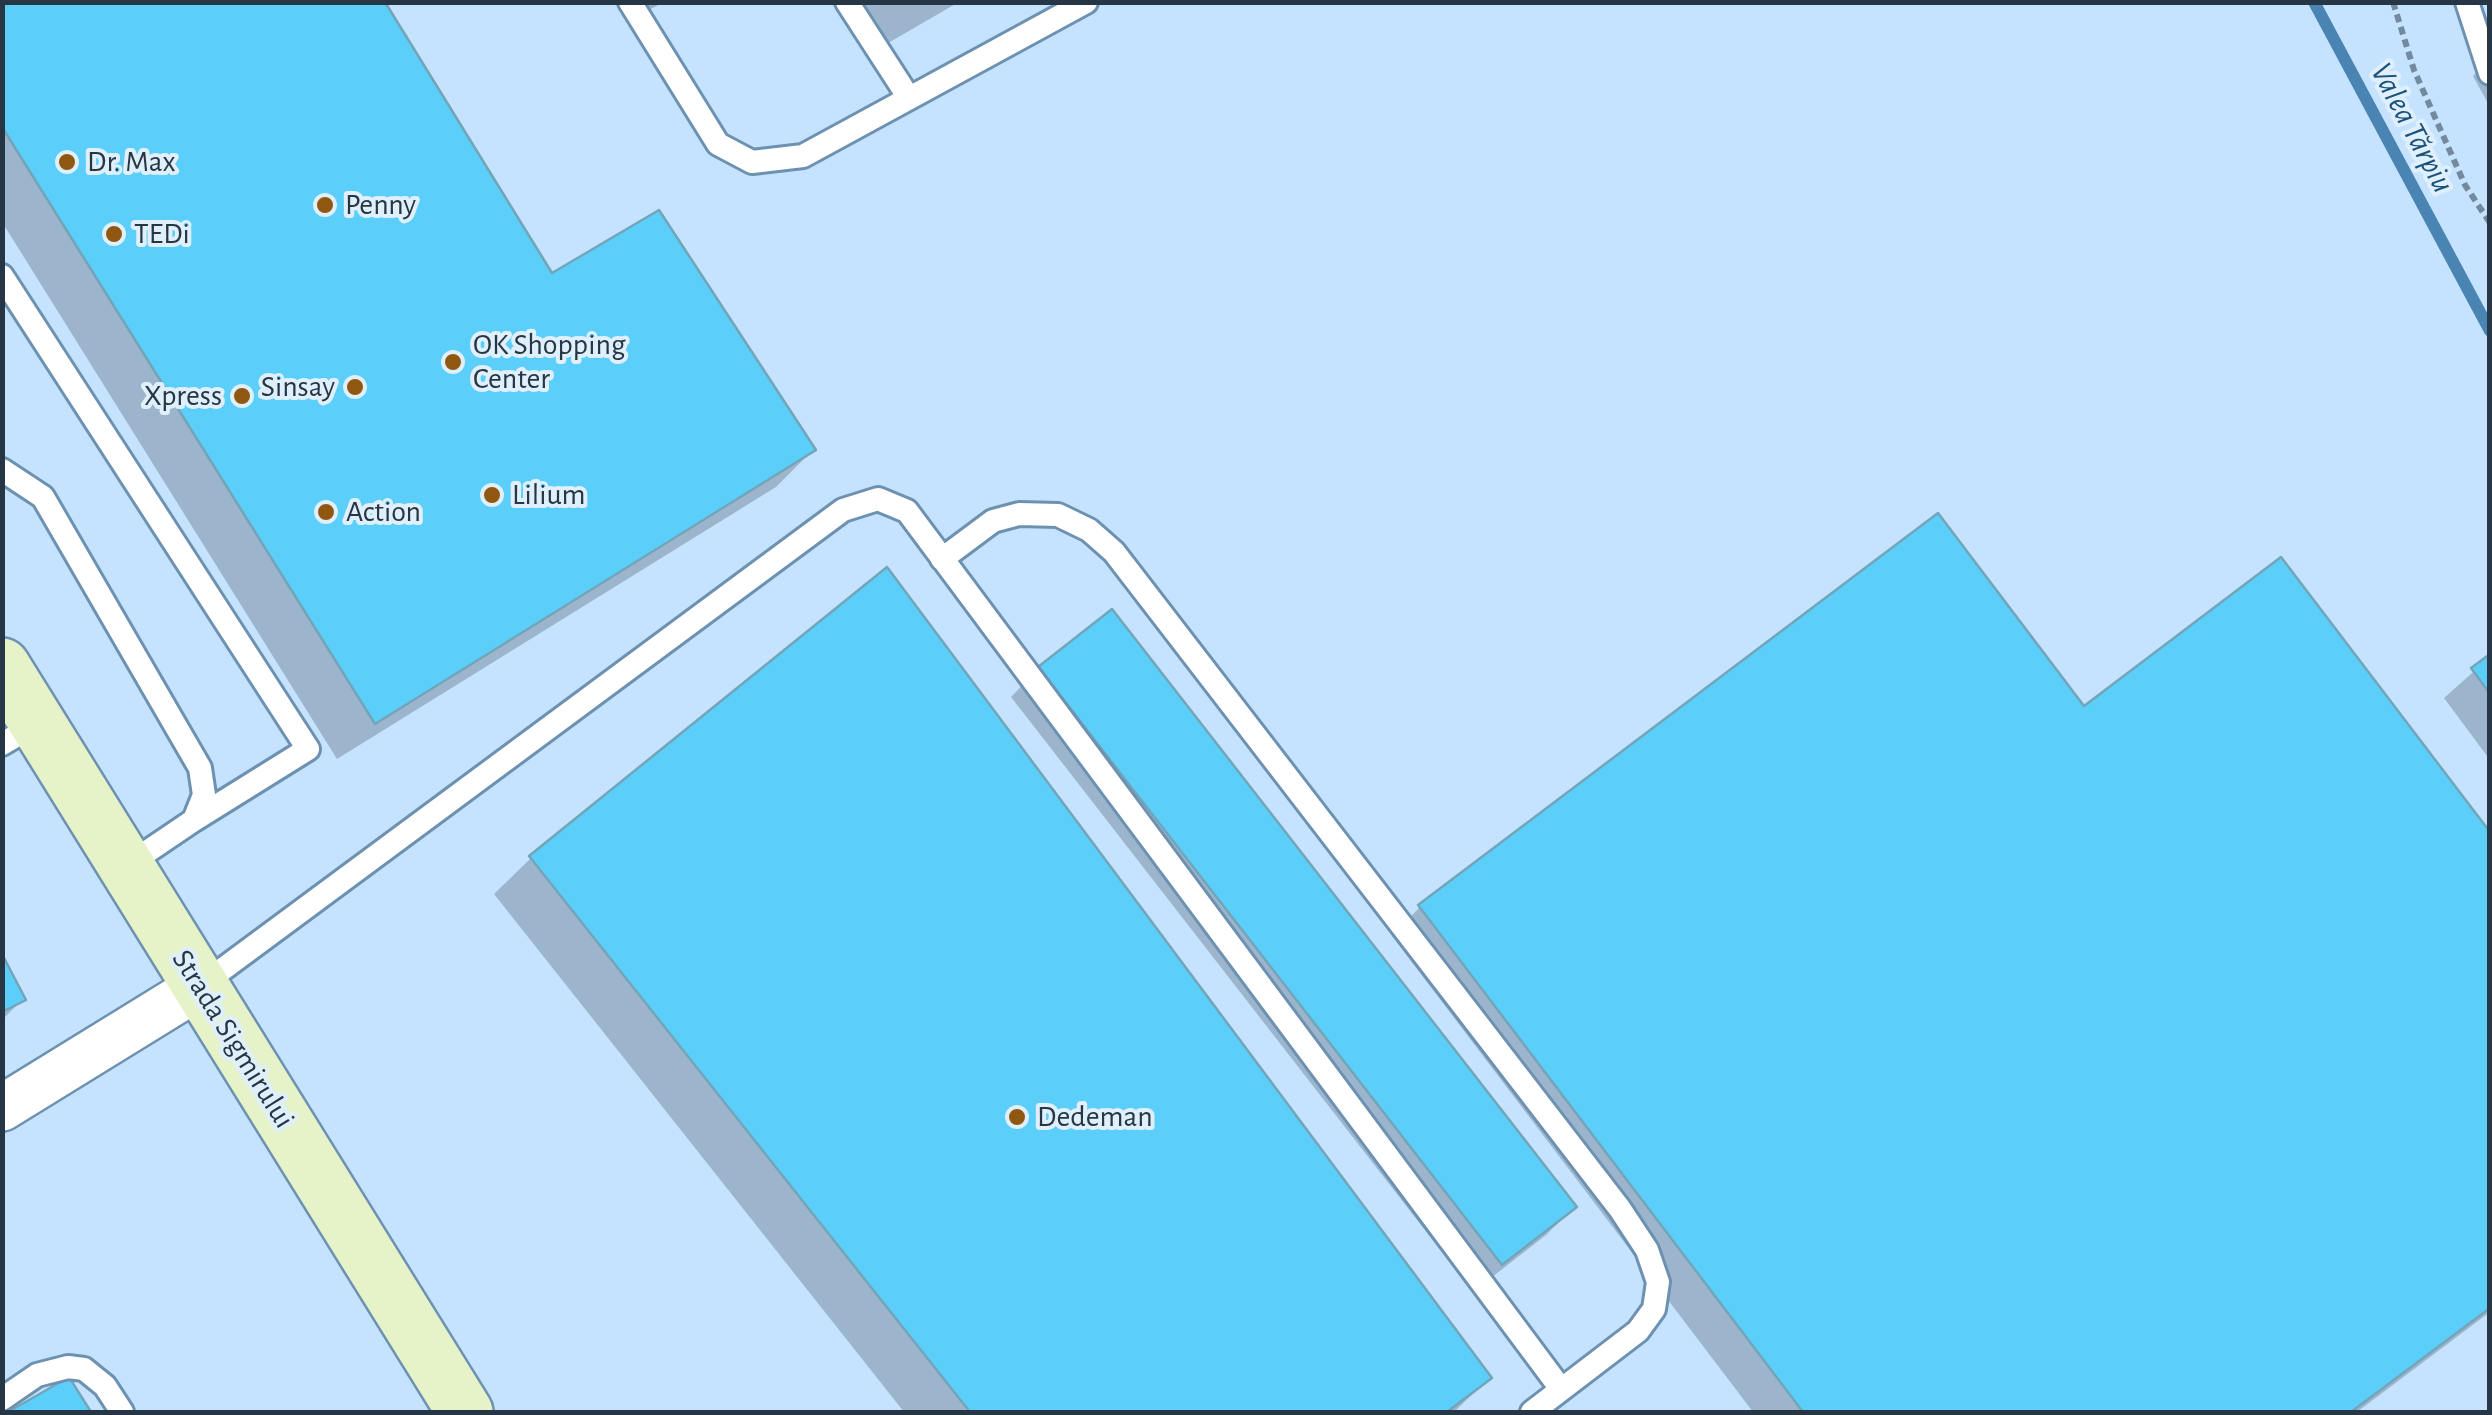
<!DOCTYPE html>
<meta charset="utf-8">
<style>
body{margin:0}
#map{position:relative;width:2492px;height:1415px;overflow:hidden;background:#c5e3ff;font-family:"Alegreya Sans",sans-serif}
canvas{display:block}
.frame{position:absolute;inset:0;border:5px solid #273644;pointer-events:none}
</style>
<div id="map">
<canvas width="2492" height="1415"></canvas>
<div class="frame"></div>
</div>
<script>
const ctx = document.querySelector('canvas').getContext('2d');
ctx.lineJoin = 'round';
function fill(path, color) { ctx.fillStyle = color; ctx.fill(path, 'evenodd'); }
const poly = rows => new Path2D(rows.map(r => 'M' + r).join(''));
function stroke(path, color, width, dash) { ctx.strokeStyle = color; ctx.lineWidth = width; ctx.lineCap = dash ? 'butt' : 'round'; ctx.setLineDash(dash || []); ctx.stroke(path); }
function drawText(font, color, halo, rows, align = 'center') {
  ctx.font = font + ' "Alegreya Sans",sans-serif'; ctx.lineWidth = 8; ctx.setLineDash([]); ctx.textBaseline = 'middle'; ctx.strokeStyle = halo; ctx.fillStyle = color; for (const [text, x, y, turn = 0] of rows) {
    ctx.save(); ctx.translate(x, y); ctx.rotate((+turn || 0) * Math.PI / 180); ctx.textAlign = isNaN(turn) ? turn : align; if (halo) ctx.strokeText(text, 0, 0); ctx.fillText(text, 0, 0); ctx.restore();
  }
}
fill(poly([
 [2,2,551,277,813,450,776,487,337,759,2,222],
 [642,2,664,2,647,11],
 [856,2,959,2,883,46],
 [2490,59,2490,107,2473,76],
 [1937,517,2083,709,2490,836,2490,1312,2357,1412,1753,1412,1392,936,1420,907],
 [2490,657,2490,760,2444,698],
 [1039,668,1574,1207,1546,1235,1473,1292,1011,697],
 [531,858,1489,1378,1454,1412,904,1412,494,894],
 [2,960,23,999,2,1020]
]), '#0003');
stroke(poly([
 [2314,2,2490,331]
]), '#4984b3', 12);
const building = poly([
 [2,2,385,2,552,273,659,210,816,450,375,724,2,127,2,2],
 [1938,513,2084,706,2281,557,2490,832,2490,1308,2351,1412,1803,1412,1418,905,1938,513],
 [887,567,1492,1378,1447,1412,970,1412,529,856,887,567],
 [1112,609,1577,1207,1502,1265,1038,667,1112,609],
 [2490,654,2490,694,2471,668,2490,654],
 [2,954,26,1000,2,1012,2,954],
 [69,1377,91,1412,8,1412,69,1377]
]);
fill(building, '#5bcff9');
stroke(building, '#72a5ba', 2.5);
const lane = poly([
 [630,2,718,144,752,162,803,156,1086,2],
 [847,2,909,98],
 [2467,2,2490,73],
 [2,276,308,749,194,820],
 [2,470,43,497,200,768,204,795,194,820,126,866],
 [942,559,993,521,1019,514,1058,515,1089,530,1114,552,1620,1209,1647,1250,1658,1282,1654,1309,1638,1331,1532,1412],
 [2,744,38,723],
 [200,986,843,510,878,499,907,511,1561,1389],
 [2,1399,37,1375,68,1367,84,1369,105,1386,122,1412]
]);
const street = poly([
 [2,1108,200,986]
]);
const secondary = poly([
 [2,666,465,1412]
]);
stroke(lane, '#6d91b1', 28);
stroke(street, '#6d91b1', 50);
stroke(secondary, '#6d91b1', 60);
stroke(poly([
 [2393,2,2414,70,2465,185,2490,223]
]), '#73899e', 6, [8, 5]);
stroke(lane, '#fff', 22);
stroke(street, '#fff', 45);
stroke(secondary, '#e6f3c8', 55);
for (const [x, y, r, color] of [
 [67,162,10,"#8f570f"],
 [325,205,10,"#8f570f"],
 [114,234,10,"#8f570f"],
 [453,362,10,"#8f570f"],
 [355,387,10,"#8f570f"],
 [242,396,10,"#8f570f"],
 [492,495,10,"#8f570f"],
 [326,512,10,"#8f570f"],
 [1017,1117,10,"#8f570f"]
]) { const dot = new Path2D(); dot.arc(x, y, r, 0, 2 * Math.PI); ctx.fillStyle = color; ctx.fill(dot); stroke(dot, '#dfeffc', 4); }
drawText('30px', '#273644', '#dfeffc', [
 ["Dr. Max",87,162],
 ["Penny",345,205],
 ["TEDi",134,234],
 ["OK Shopping",473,345],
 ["Center",473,379],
 ["Sinsay",335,387,"right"],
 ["Xpress",222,396,"right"],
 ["Lilium",512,495],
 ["Action",346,512],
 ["Dedeman",1037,1117]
], 'left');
drawText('30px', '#273644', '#dfeffc', [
 ["Strada Sigmirului",233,1039,58]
]);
drawText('italic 32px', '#1a527b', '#dfeffc', [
 ["Valea Tărpiu",2412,128,62]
]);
</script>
